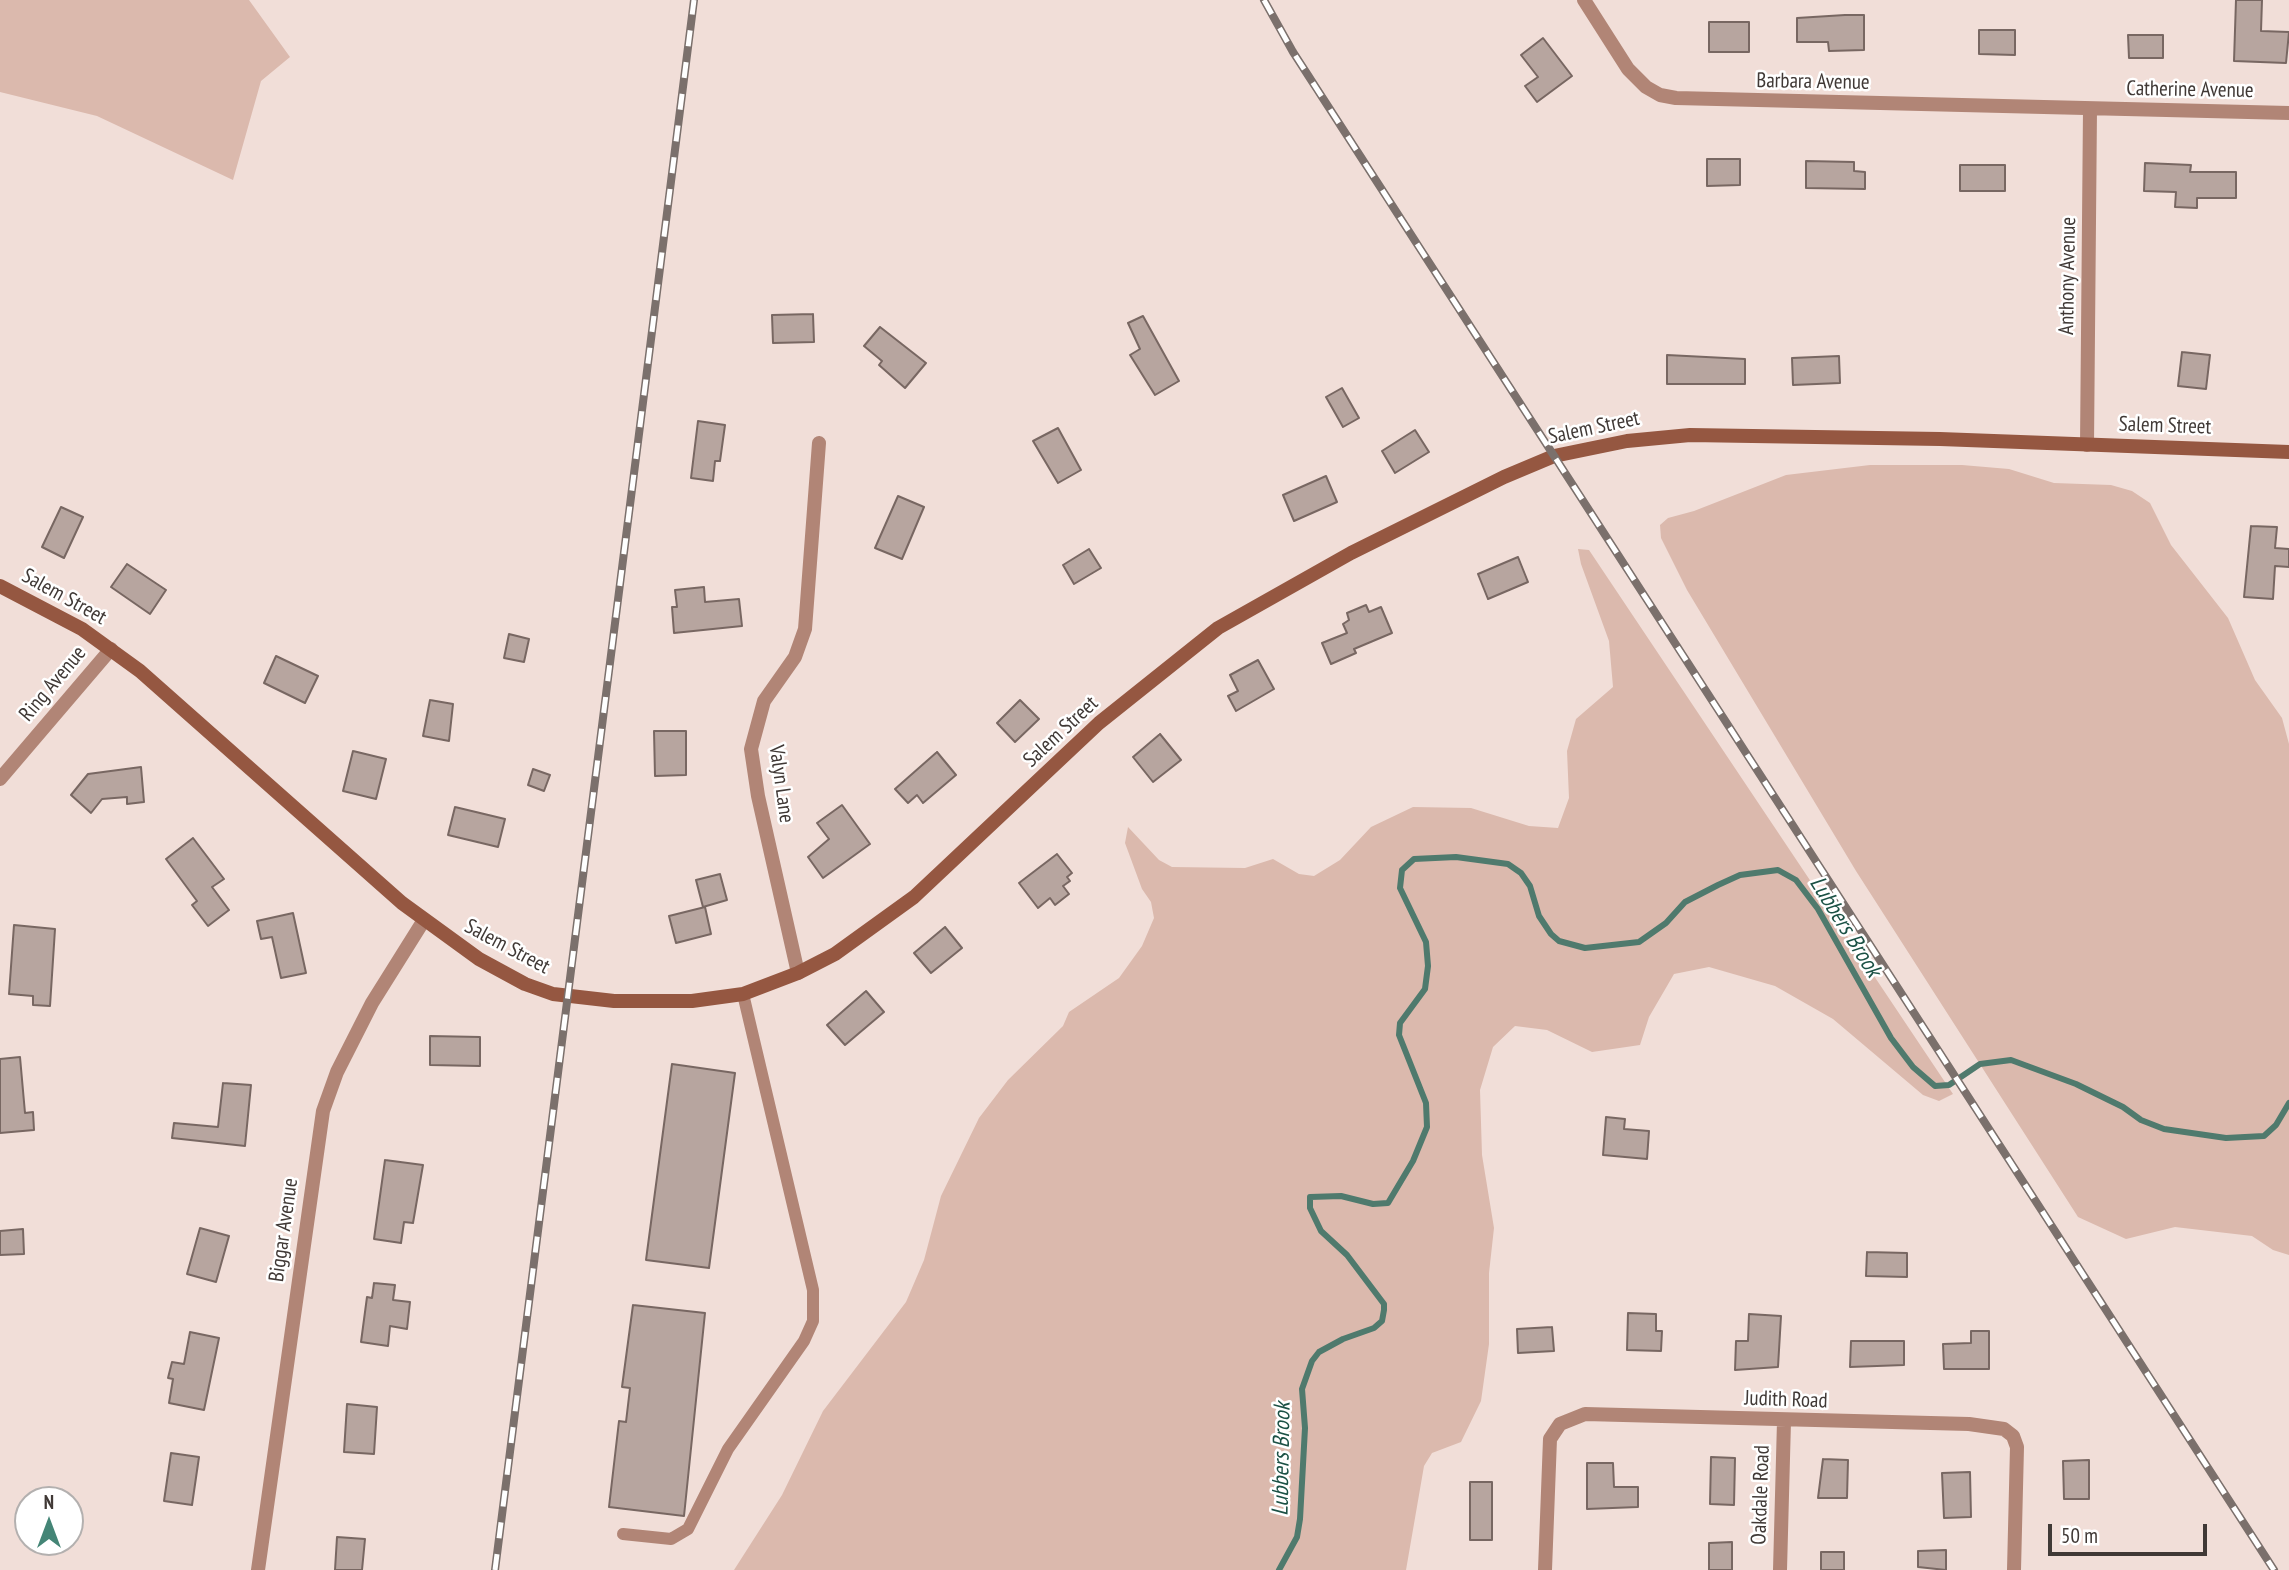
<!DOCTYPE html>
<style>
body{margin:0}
#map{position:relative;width:2289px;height:1570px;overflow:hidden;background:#f1ded8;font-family:"PT Sans Narrow",sans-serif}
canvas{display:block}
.north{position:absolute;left:14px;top:1486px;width:70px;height:70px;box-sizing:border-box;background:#fff;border:2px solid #b3b0af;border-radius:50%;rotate:0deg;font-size:19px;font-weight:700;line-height:28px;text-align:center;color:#403936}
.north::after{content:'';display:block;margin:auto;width:24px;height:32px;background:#448576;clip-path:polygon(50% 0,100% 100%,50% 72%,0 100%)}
.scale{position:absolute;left:2048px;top:1524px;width:159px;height:32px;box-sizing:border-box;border:4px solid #403936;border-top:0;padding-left:9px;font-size:21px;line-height:24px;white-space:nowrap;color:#403936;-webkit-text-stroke:5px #fff;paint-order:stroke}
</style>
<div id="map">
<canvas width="2289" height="1570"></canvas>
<div class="north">N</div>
<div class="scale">50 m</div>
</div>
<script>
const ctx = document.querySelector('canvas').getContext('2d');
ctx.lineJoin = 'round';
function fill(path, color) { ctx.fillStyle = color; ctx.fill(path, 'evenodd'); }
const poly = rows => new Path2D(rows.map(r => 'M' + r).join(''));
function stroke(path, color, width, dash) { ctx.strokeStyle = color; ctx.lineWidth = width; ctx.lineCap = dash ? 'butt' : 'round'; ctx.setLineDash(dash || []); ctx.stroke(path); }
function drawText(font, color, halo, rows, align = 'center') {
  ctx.font = font + ' "PT Sans Narrow",sans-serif'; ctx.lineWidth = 5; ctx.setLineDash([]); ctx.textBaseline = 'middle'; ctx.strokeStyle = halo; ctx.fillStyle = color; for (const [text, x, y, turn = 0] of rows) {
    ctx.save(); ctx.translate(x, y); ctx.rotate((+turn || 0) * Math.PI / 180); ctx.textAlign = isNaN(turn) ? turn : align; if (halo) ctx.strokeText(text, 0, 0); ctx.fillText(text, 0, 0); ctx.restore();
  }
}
fill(poly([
 [0,0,249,0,290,57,261,81,233,180,97,116,0,92],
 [1870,465,1962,465,2009,469,2054,483,2111,485,2132,491,2150,503,2171,545,2228,618,2255,680,2282,718,2289,744,2289,1255,2273,1250,2252,1236,2175,1227,2126,1239,2078,1217,1856,871,1687,590,1661,538,1660,525,1668,518,1694,511,1786,475],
 [1578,549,1589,550,1953,1094,1939,1101,1923,1095,1833,1019,1775,986,1709,967,1674,974,1649,1017,1640,1045,1592,1052,1547,1030,1515,1026,1493,1047,1480,1090,1482,1155,1494,1228,1489,1273,1489,1344,1481,1401,1461,1442,1432,1453,1424,1466,1406,1570,734,1570,782,1495,823,1411,906,1302,924,1260,941,1196,979,1118,1008,1080,1063,1026,1069,1012,1119,978,1142,946,1154,918,1151,902,1142,889,1125,843,1128,827,1159,860,1172,867,1245,868,1273,859,1299,874,1314,876,1340,860,1371,827,1413,807,1471,808,1529,826,1558,828,1569,798,1567,751,1576,719,1613,687,1609,641,1581,564]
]), '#dbb9ad');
stroke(poly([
 [1279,1570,1297,1537,1300,1519,1305,1428,1302,1389,1312,1361,1319,1352,1343,1339,1374,1328,1382,1321,1384,1310,1384,1304,1347,1255,1321,1231,1310,1208,1310,1197,1341,1196,1373,1204,1388,1203,1413,1161,1427,1127,1426,1103,1399,1035,1400,1023,1425,989,1428,966,1426,942,1400,888,1402,870,1414,859,1456,857,1508,864,1521,873,1530,886,1539,916,1551,934,1559,941,1585,948,1639,942,1666,923,1685,902,1718,885,1740,875,1778,870,1796,880,1818,909,1891,1038,1913,1067,1935,1086,1949,1085,1980,1064,2011,1060,2076,1084,2123,1107,2141,1120,2164,1129,2226,1138,2264,1136,2276,1125,2289,1103]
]), '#4f7a6d', 6);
const building = poly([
 [2236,0,2262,0,2261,31,2289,32,2286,63,2234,61,2236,0],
 [1845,15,1864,15,1864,50,1829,51,1828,42,1797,42,1797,18,1845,15],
 [1709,22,1749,22,1749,52,1709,52,1709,22],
 [1979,30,2015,30,2015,55,1979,54,1979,30],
 [2128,35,2163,35,2163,58,2129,58,2128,35],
 [1543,38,1572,76,1537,102,1525,86,1538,77,1521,55,1543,38],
 [1707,159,1740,159,1740,185,1707,186,1707,159],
 [1806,161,1854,162,1854,171,1865,172,1865,189,1806,188,1806,161],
 [2145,163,2191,165,2190,172,2236,172,2236,198,2197,198,2197,208,2175,207,2176,192,2144,191,2145,163],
 [1960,165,2005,165,2005,191,1960,191,1960,165],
 [813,314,814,342,773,343,772,315,813,314],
 [1143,316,1179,381,1155,395,1130,355,1140,349,1128,323,1143,316],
 [880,327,926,363,905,388,879,365,882,361,864,346,880,327],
 [2182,352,2210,355,2206,389,2178,386,2182,352],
 [1667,355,1745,359,1745,384,1667,384,1667,355],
 [1839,356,1840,383,1793,385,1792,358,1839,356],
 [1342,388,1359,418,1343,427,1326,397,1342,388],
 [698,421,725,425,720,461,715,461,713,481,691,478,698,421],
 [1058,428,1081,470,1058,483,1033,441,1058,428],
 [1415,430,1429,452,1395,473,1382,451,1415,430],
 [1326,476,1337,502,1294,521,1283,495,1326,476],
 [898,496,924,507,902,559,875,548,898,496],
 [61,507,83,517,64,558,42,547,61,507],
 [2251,526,2277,527,2275,548,2289,549,2289,567,2275,566,2273,599,2244,597,2251,526],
 [1089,549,1101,568,1074,584,1063,565,1089,549],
 [1518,557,1528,582,1488,599,1478,574,1518,557],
 [127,564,166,590,150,614,111,587,127,564],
 [704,587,705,602,739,599,742,626,674,633,672,607,677,607,675,590,704,587],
 [1366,605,1369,612,1381,607,1392,633,1354,649,1356,653,1331,664,1322,643,1347,633,1343,624,1349,620,1347,613,1366,605],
 [509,634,529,639,524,662,504,658,509,634],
 [276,656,318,676,305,703,264,683,276,656],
 [1258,660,1274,689,1236,711,1228,696,1238,691,1230,675,1258,660],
 [430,700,453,704,449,741,423,736,430,700],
 [1020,700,1039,719,1015,742,997,723,1020,700],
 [654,731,686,731,686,775,655,776,654,731],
 [1160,734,1181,760,1153,782,1133,757,1160,734],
 [353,751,386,759,376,799,343,791,353,751],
 [937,752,956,775,923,803,917,795,908,803,895,789,937,752],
 [141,767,144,802,127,804,127,797,102,799,91,813,71,795,88,774,141,767],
 [533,769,550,775,544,791,528,785,533,769],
 [842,805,870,844,823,878,808,857,829,839,817,823,842,805],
 [455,807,505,819,498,847,448,835,455,807],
 [193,838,224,879,212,887,229,910,208,926,192,905,197,901,166,859,193,838],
 [1057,854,1072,873,1067,877,1070,881,1063,886,1069,894,1055,905,1050,898,1038,908,1019,883,1057,854],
 [720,874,727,900,703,907,696,880,720,874],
 [705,907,711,934,676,943,669,916,705,907],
 [293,913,306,973,281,978,272,937,261,939,257,921,293,913],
 [14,925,55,929,50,1006,33,1005,33,996,9,994,14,925],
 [945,927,962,948,931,973,914,953,945,927],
 [866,991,884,1012,845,1045,827,1025,866,991],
 [430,1036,480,1037,480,1066,430,1065,430,1036],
 [20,1057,25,1113,33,1112,34,1130,0,1133,0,1059,20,1057],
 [672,1064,735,1073,709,1268,646,1260,672,1064],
 [223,1083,251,1085,245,1146,172,1138,174,1123,218,1127,223,1083],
 [1606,1117,1625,1119,1624,1129,1649,1131,1647,1159,1603,1155,1606,1117],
 [385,1160,423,1165,413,1223,404,1222,401,1243,374,1239,385,1160],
 [200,1228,229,1236,216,1282,187,1274,200,1228],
 [23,1229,24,1254,0,1255,0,1231,23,1229],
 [1867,1252,1907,1253,1907,1277,1866,1276,1867,1252],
 [374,1283,395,1285,393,1300,410,1302,407,1329,390,1326,388,1346,361,1342,367,1297,372,1298,374,1283],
 [633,1305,705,1313,684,1516,609,1507,619,1421,626,1422,630,1388,622,1387,633,1305],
 [1628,1313,1656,1314,1656,1331,1662,1331,1661,1351,1627,1350,1628,1313],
 [1749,1314,1781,1316,1778,1367,1735,1370,1736,1341,1748,1341,1749,1314],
 [1552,1327,1554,1351,1518,1353,1517,1329,1552,1327],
 [1971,1331,1989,1331,1989,1369,1944,1369,1943,1344,1971,1343,1971,1331],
 [190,1332,219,1338,204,1410,169,1403,173,1379,168,1378,172,1362,184,1364,190,1332],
 [1851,1341,1904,1341,1904,1365,1850,1367,1851,1341],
 [347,1404,377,1407,374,1454,344,1452,347,1404],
 [171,1453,199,1457,192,1505,164,1501,171,1453],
 [1711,1457,1735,1458,1734,1505,1710,1504,1711,1457],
 [1823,1459,1848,1460,1847,1498,1818,1498,1823,1459],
 [2089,1460,2089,1499,2064,1499,2063,1461,2089,1460],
 [1587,1463,1613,1463,1614,1487,1638,1487,1638,1507,1587,1509,1587,1463],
 [1970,1472,1971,1517,1944,1518,1942,1473,1970,1472],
 [1470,1482,1492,1482,1492,1540,1470,1540,1470,1482],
 [337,1537,365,1539,362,1570,335,1570,337,1537],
 [1732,1542,1732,1570,1709,1570,1709,1543,1732,1542],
 [1946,1550,1946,1570,1918,1567,1918,1551,1946,1550],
 [1821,1552,1844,1552,1844,1570,1821,1570,1821,1552]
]);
fill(building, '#b7a59f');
stroke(building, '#786762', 2);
stroke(poly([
 [623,1534,671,1539,688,1529,728,1449,804,1341,813,1321,813,1290,743,994]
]), '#b18576', 12);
stroke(poly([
 [1584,0,1628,69,1646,87,1660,95,1676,98,2289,113],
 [2087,445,2090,109],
 [0,779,111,649],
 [798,973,758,796,751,749,764,701,795,657,805,629,819,443],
 [258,1570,323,1111,337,1072,372,1003,424,920],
 [1545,1570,1550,1439,1560,1424,1585,1414,1969,1424,2004,1429,2013,1436,2017,1447,2014,1570],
 [1780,1570,1784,1421]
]), '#b18576', 14);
stroke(poly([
 [0,586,82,629,140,671,402,903,479,959,525,984,553,994,614,1001,692,1001,743,994,798,973,835,954,914,897,1099,723,1218,628,1351,553,1504,477,1554,456,1627,441,1690,435,1940,439,2289,452]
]), '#955741', 14);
const rail = poly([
 [1264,0,1293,52,2274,1570],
 [495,1570,694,0]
]);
stroke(rail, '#7b706c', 8);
stroke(rail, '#fff', 5, [16]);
drawText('21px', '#403936', '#fff', [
 ["Barbara Avenue",1813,82,1],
 ["Catherine Avenue",2190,90,1],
 ["Anthony Avenue",2068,276,-89],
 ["Salem Street",2165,426,2],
 ["Salem Street",1594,428,-12],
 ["Salem Street",64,597,29],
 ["Ring Avenue",53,684,-50],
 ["Salem Street",1061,732,-43],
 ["Valyn Lane",781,784,82],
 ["Salem Street",507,947,28],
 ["Biggar Avenue",284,1230,-82],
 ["Judith Road",1786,1400,2],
 ["Oakdale Road",1761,1495,-88]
]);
drawText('italic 23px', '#1b5145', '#fff', [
 ["Lubbers Brook",1845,927,58],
 ["Lubbers Brook",1282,1459,-89]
]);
</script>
